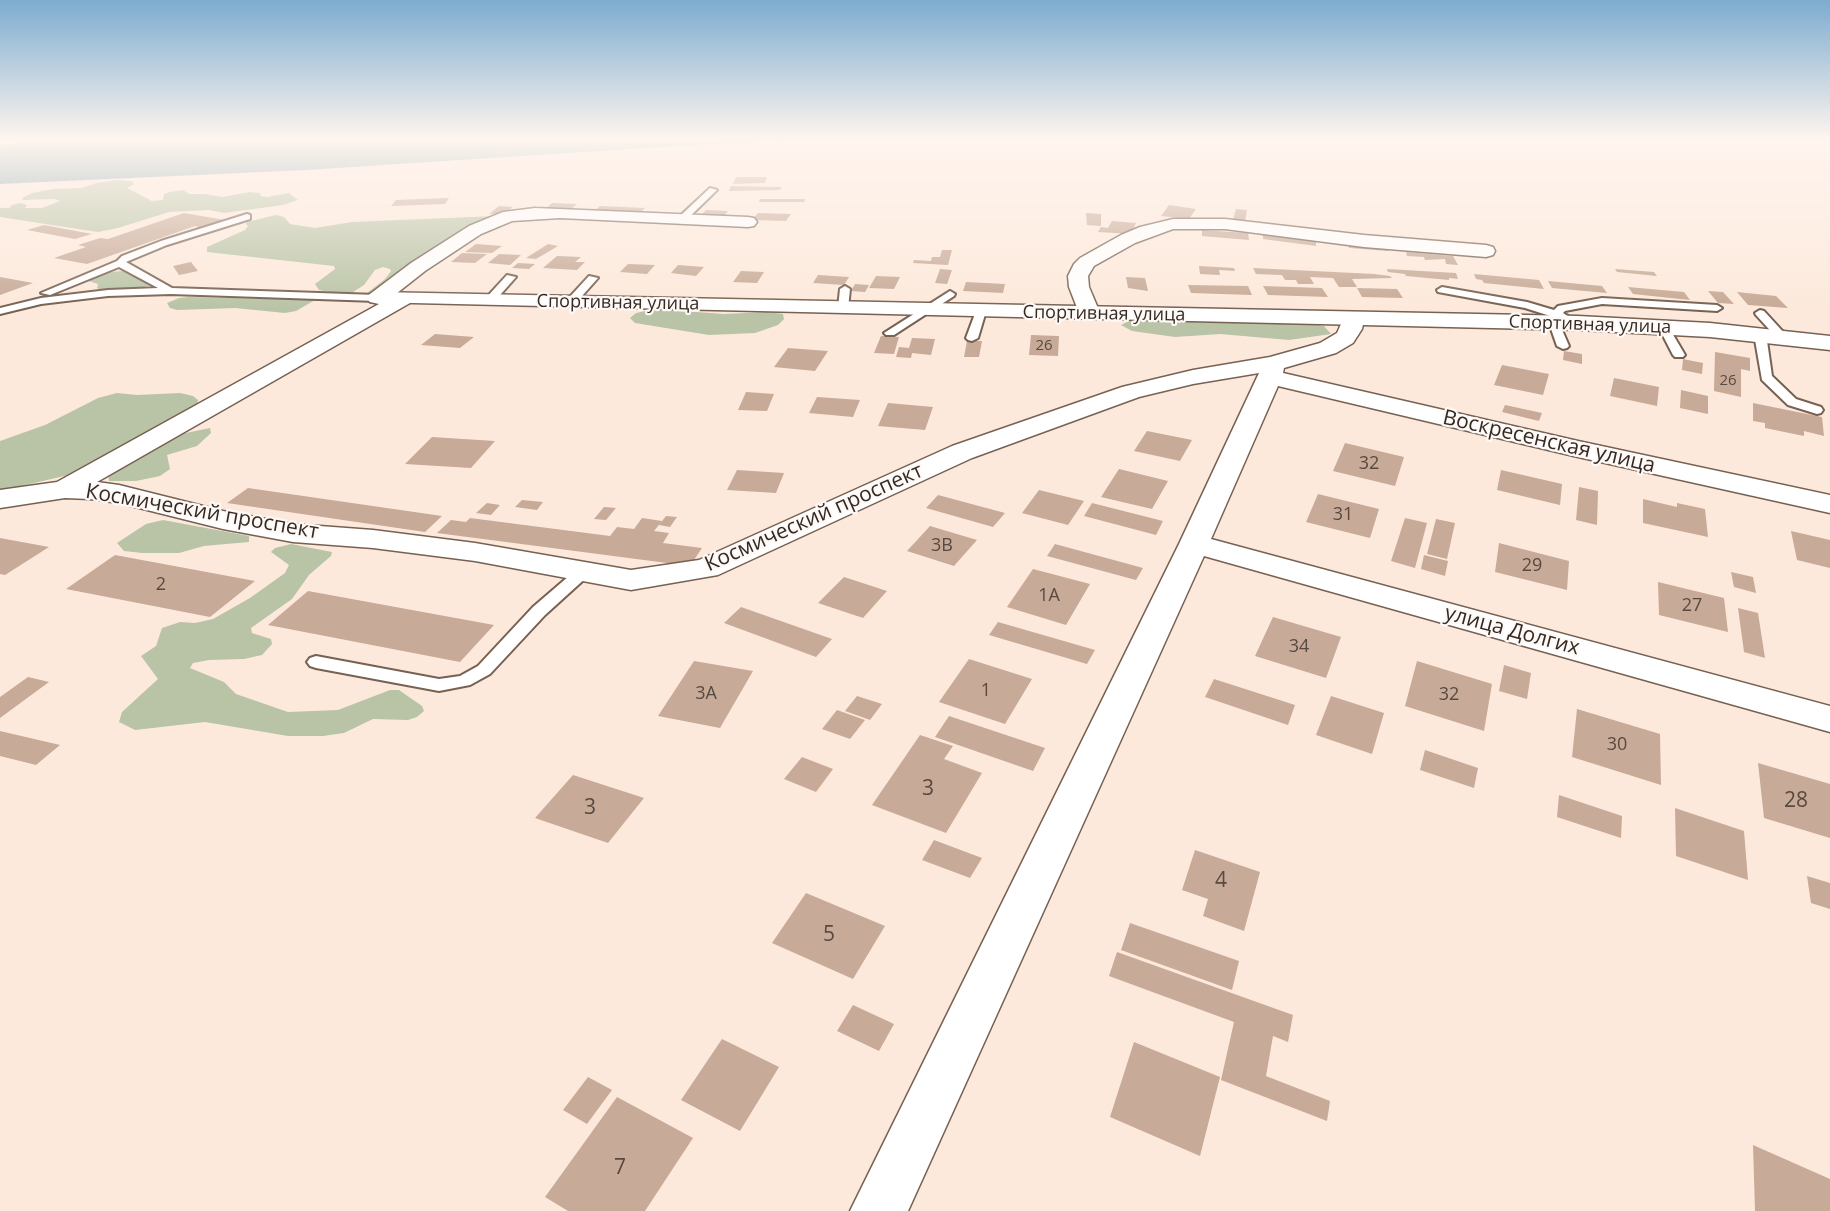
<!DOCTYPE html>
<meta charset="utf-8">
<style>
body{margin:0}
canvas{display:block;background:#fde9db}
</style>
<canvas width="1830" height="1211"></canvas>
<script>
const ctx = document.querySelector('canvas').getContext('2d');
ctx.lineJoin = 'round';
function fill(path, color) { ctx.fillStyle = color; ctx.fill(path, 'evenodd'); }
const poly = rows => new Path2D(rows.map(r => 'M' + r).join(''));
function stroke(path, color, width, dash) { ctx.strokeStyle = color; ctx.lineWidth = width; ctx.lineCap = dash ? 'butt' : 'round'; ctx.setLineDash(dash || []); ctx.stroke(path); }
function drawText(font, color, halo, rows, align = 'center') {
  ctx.font = font + ' "Open Sans",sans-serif'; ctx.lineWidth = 4.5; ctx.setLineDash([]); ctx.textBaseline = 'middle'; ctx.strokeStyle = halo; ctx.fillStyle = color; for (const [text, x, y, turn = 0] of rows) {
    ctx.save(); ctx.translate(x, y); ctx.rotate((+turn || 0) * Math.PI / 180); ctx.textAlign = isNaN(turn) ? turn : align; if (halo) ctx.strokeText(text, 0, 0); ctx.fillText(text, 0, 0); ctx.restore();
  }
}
fill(poly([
 [115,180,132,181,134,184,127,188,152,201,163,200,164,194,170,192,183,190,189,194,205,194,222,197,250,192,260,193,261,196,267,197,289,193,298,200,283,205,224,213,209,210,169,212,118,228,98,232,0,217,0,208,9,208,12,205,20,203,27,205,25,208,42,208,60,201,54,199,22,200,24,197,32,193,53,189,81,188,97,183],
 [276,215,284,217,290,224,315,228,352,222,496,216,374,294,369,294,367,293,385,279,391,271,390,269,383,267,375,270,364,285,353,292,329,292,319,290,315,284,335,269,334,266,207,252,207,247,245,230,248,226,246,224,247,222],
 [121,271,137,275,152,285,133,289,101,290,97,288,98,284,89,281,90,278,104,273],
 [189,297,315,300,296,311,285,313,235,308,177,310,170,308,167,303,179,298],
 [655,309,724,314,768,312,783,314,784,319,778,325,755,333,709,335,635,323,630,318,636,313],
 [1129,321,1311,324,1324,326,1331,334,1289,340,1220,334,1175,337,1132,331,1121,325],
 [117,393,137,395,180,393,193,396,198,400,197,406,77,473,0,491,0,441,45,425,98,398],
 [210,428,211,433,197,446,167,455,170,469,160,476,136,481,109,481,108,473,181,434],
 [163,520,249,536,249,542,204,546,179,553,142,553,124,551,117,543,146,524],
 [291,544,332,552,331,556,309,575,292,599,251,628,252,633,271,639,272,644,262,655,244,659,209,660,193,663,190,668,224,682,236,694,288,712,338,710,390,690,399,690,422,706,424,711,417,717,408,720,373,719,344,733,323,736,288,736,205,722,135,730,119,722,122,712,158,679,141,656,156,646,162,628,180,622,195,623,213,619,250,598,285,573,289,565,271,552,275,548]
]), '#b9c4a6');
fill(poly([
 [81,139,785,139,306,170,0,184,0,145]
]), '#7ca1aa');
fill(poly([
 [736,177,767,177,765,183,733,184],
 [731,186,782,187,780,190,729,191],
 [449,198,445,204,391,206,396,200],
 [760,199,805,199,804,202,759,202],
 [552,203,577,204,569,211,544,210],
 [1169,205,1196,209,1189,219,1161,216],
 [499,206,513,207,503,214,489,214],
 [600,206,645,208,639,214,593,212],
 [1236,209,1247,210,1245,222,1233,220],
 [706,210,728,211,722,218,700,216],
 [184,213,225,220,204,228,195,226,87,264,54,258,86,247,78,245,100,238,108,239],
 [758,213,791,214,786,221,752,220],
 [1086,213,1101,214,1101,226,1087,225],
 [1112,221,1136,223,1131,234,1098,232,1101,227,1108,228],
 [44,225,92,234,75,239,27,230],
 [1202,230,1248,233,1249,240,1202,236],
 [1263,234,1316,239,1316,246,1263,239],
 [1348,241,1387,245,1388,251,1349,248],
 [476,244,502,246,492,253,465,252],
 [548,244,558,246,536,259,526,258],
 [942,250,952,250,948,265,913,263,914,260,931,261,932,257,940,257],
 [1406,252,1453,256,1458,265,1446,264,1445,259,1425,260,1424,257,1407,256],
 [462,253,487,254,475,263,451,262],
 [499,254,521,255,510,265,488,263],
 [557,256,581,257,575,262,585,262,577,270,543,268],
 [191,262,198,271,179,275,173,266],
 [518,263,535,264,529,269,512,268],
 [628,264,655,265,647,274,620,272],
 [678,265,704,267,696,276,671,273],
 [1199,266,1234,268,1235,271,1219,270,1220,275,1200,274],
 [1253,268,1374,274,1390,276,1392,278,1352,279,1357,287,1339,287,1333,278,1310,277,1314,284,1298,284,1296,280,1285,280,1282,275,1256,274],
 [940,269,952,270,947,284,935,283],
 [1387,269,1456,273,1458,279,1449,278,1449,280,1406,276,1405,274,1388,272],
 [1615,269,1654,272,1657,276,1617,272],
 [741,271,764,272,757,283,733,282],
 [1474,274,1539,280,1544,289,1484,283,1482,280,1476,279],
 [818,275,849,277,844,285,813,283],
 [876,276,900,277,894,289,869,288],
 [0,277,33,283,0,295],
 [1126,277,1145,278,1148,291,1128,288],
 [1548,281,1602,286,1607,293,1552,288],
 [966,282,1005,284,1003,293,963,291],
 [855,284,869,285,865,292,851,291],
 [1188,285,1248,286,1252,295,1191,293],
 [1263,286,1322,288,1328,297,1268,295],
 [1628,287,1684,292,1690,300,1633,294],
 [1357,288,1397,289,1403,298,1362,297],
 [1708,291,1723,292,1734,304,1718,303],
 [1737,292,1776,296,1788,308,1748,305],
 [435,334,474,337,460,348,421,345],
 [1031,335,1059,336,1058,356,1029,355],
 [881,336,899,337,894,354,874,353],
 [912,338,935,339,931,355,912,353,911,358,896,357,899,347,909,348],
 [967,341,982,341,979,357,964,357],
 [788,348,828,351,815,371,774,367],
 [1564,351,1582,354,1582,364,1563,360],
 [1715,352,1750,358,1750,371,1741,369,1741,397,1714,391],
 [1683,359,1703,363,1702,374,1682,370],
 [1502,365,1549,374,1543,395,1494,385],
 [1614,378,1659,387,1657,406,1610,396],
 [1681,390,1708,396,1708,414,1680,408],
 [746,392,774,394,767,411,738,410],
 [817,397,860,400,853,417,809,413],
 [888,403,933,407,925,430,878,426],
 [1753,403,1822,417,1824,436,1804,431,1804,436,1765,428,1765,423,1753,421],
 [1505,405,1542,413,1539,421,1502,412],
 [1147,431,1192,440,1180,461,1134,451],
 [432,437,495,441,471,468,405,464],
 [1345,443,1404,457,1395,486,1333,471],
 [1119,469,1168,481,1152,509,1101,497],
 [737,470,784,473,776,493,727,490],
 [1501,470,1562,484,1560,505,1497,490],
 [1579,487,1598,491,1597,525,1576,520],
 [248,488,442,516,425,532,227,503],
 [1039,490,1084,501,1068,525,1022,513],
 [1318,494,1379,509,1370,538,1306,522],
 [938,495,1005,513,993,527,926,508],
 [1643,499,1677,507,1677,503,1705,509,1708,537,1643,523],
 [522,500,543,502,537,510,515,507],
 [487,503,500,505,491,515,476,513],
 [1092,503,1163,521,1156,535,1084,516],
 [604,507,616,508,606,520,594,519],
 [666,516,677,517,670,527,659,525],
 [470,518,610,536,617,527,634,529,642,518,662,521,654,531,669,533,663,543,702,548,690,566,437,533,451,520,466,522],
 [1405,518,1427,523,1415,568,1391,561],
 [1436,519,1455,523,1447,559,1427,554],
 [930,526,977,540,954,566,907,551],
 [1791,531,1830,540,1830,568,1797,560],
 [0,538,49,547,5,575,0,574],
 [1499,543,1569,561,1567,590,1495,572],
 [1055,544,1143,568,1136,580,1047,556],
 [115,555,255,581,210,617,66,589],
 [1424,555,1448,561,1445,576,1421,569],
 [1033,569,1090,584,1066,625,1007,607],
 [1731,572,1753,577,1756,593,1734,587],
 [844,577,887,591,863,618,818,603],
 [1658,582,1724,598,1728,632,1659,615],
 [308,591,494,625,460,662,268,625],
 [741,607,832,639,816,657,724,623],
 [1738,608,1758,613,1765,658,1744,652],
 [1273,617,1341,637,1326,678,1255,656],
 [998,622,1095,650,1087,664,989,635],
 [969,659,1032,679,1005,724,939,702],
 [694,661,753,671,720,728,658,716],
 [1417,661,1492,684,1484,731,1405,706],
 [1504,665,1531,673,1527,699,1499,691],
 [28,677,49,682,0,718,0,697],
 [1214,679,1295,705,1288,725,1205,697],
 [857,696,882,704,870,720,845,711],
 [1331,696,1384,713,1372,754,1316,735],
 [1577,709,1660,734,1661,785,1572,757],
 [837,710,865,720,850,739,822,729],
 [949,716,1045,748,1033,771,935,737],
 [0,731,60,745,36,765,0,756],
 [920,735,953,746,944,759,982,773,946,833,872,805],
 [1425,750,1478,768,1474,788,1420,770],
 [802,757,833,769,816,792,784,779],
 [1758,763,1830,784,1830,838,1764,818],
 [573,775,644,798,608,843,535,818],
 [1559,795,1622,816,1621,838,1557,817],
 [1675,808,1744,831,1748,880,1676,856],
 [934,840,982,858,970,878,922,860],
 [1195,850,1260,872,1244,931,1203,916,1208,899,1182,890],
 [1807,876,1830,883,1830,909,1811,903],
 [806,893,885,926,853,979,772,943],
 [1130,923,1239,961,1232,990,1121,950],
 [1117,952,1293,1015,1288,1042,1273,1036,1266,1076,1330,1101,1327,1121,1221,1080,1234,1022,1109,976],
 [853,1005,894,1024,879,1051,837,1031],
 [722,1039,779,1067,740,1131,681,1100],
 [1134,1042,1220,1077,1200,1156,1110,1117],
 [588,1077,612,1090,587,1124,563,1110],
 [617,1097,693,1138,645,1211,568,1211,545,1197],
 [1753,1145,1830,1179,1830,1211,1755,1211]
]), '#c7aa97');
const service = poly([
 [710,188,717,190,686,220,680,220,680,216,710,188],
 [247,214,250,215,250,219,167,245,126,262,172,288,377,295,382,298,377,301,171,294,108,296,41,304,0,314,0,308,41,298,108,290,158,288,119,267,50,295,41,293,117,261,122,256,161,241,247,214],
 [507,275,516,277,493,303,485,303,485,299,507,275],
 [589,276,598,278,574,305,566,305,566,301,589,276],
 [845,286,850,289,848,308,843,311,838,308,840,289,845,286],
 [1442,287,1527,302,1554,310,1558,306,1602,298,1717,305,1722,308,1717,311,1602,304,1565,311,1563,313,1571,318,1566,321,1525,308,1438,292,1437,290,1442,287],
 [950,291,955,294,954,296,894,335,886,335,884,333,950,291],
 [981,308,986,311,978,338,972,341,968,340,966,338,976,311,981,308],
 [1760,310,1764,311,1786,335,1786,339,1778,339,1756,315,1755,313,1760,310],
 [1554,320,1559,323,1569,346,1567,348,1563,349,1557,346,1549,323,1554,320],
 [1663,323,1668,326,1685,355,1683,357,1675,357,1673,355,1658,326,1663,323],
 [1760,331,1766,334,1772,376,1796,399,1821,407,1823,410,1821,413,1817,414,1788,405,1762,380,1754,334,1760,331],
 [582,568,588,570,590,573,588,576,545,615,490,674,470,685,439,691,316,668,310,666,307,662,310,658,316,656,439,679,460,676,478,666,533,607,576,570,582,568]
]);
const minor = poly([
 [535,208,748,217,754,218,757,222,754,226,748,227,560,218,512,221,481,234,425,271,392,297,403,293,410,295,413,299,410,303,97,482,119,485,223,511,293,524,373,530,475,543,631,570,699,560,952,446,1122,387,1193,370,1270,357,1320,343,1337,333,1345,315,1353,314,1361,315,1364,320,1362,329,1353,343,1336,353,1284,368,1283,373,1578,441,1830,495,1830,513,1578,457,1278,386,1211,539,1830,706,1830,732,1204,556,908,1211,850,1211,1179,544,1259,373,1193,384,1139,397,972,458,718,575,631,590,475,561,373,548,293,542,223,529,119,503,90,499,65,498,0,508,0,490,57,482,379,304,370,302,367,298,370,294,411,263,469,226,503,212,535,208],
 [1173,219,1225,219,1364,235,1486,245,1493,247,1495,251,1493,255,1486,257,1364,247,1225,229,1173,229,1135,243,1094,266,1088,276,1089,287,1100,313,1097,318,1089,319,1081,318,1069,287,1068,276,1074,264,1080,258,1121,235,1140,227,1173,219]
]);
const tertiary = poly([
 [377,292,1578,316,1710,323,1830,336,1830,350,1710,337,1578,330,370,302,367,298,370,294,377,292]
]);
stroke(service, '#766152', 4);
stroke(minor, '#766152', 3);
stroke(tertiary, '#766152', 3);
fill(service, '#fff');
fill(minor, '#fff');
fill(tertiary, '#fff');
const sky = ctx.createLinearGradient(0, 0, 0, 309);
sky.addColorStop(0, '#7daccf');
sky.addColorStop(0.45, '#fef5ef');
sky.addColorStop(1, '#fef5ef00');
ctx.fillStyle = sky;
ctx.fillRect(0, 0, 1830, 309);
drawText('15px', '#584a40', null, [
 ["26",1044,346],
 ["26",1728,381]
]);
drawText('18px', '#332a23', '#fef9f6', [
 ["Спортивная улица",618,303,1],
 ["Спортивная улица",1104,314,1],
 ["Спортивная улица",1590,325,2]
]);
drawText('18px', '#584a40', null, [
 ["32",1369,464],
 ["31",1343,515],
 ["3В",942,546],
 ["29",1532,566],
 ["2",161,585],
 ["1А",1049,596],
 ["27",1692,606],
 ["34",1299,647],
 ["1",986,691],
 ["3А",706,694],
 ["32",1449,695],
 ["30",1617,745]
]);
drawText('21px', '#332a23', '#fef9f6', [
 ["Воскресенская улица",1549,442,13],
 ["Космический проспект",202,512,10],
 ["Космический проспект",814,518,-24],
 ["улица Долгих",1512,631,15]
]);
drawText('21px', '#584a40', null, [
 ["3",928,789],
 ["28",1796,801],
 ["3",590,808],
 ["4",1221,881],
 ["5",829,935],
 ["7",620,1168]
]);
</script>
